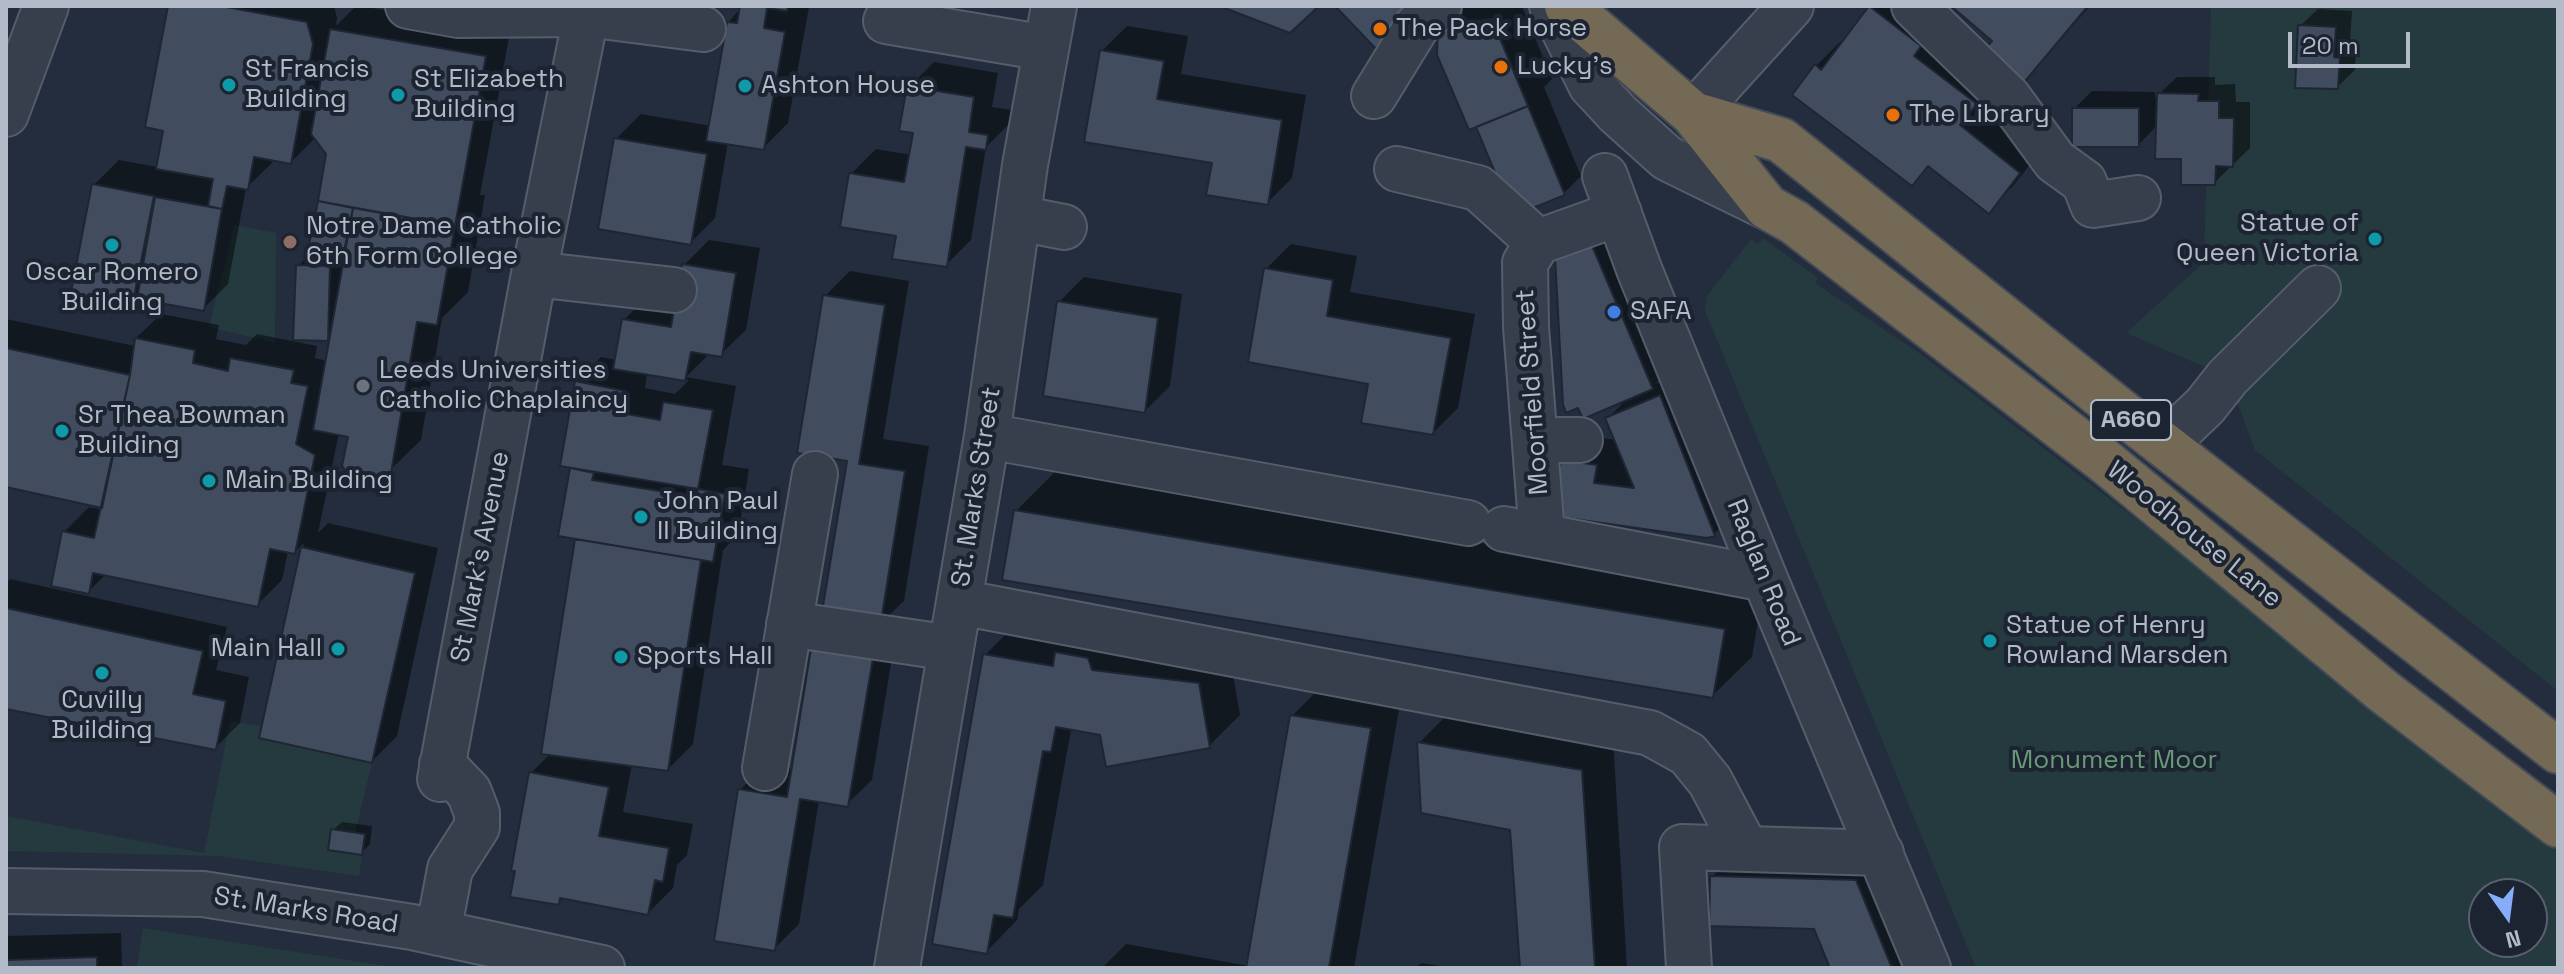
<!DOCTYPE html>
<style>
body{margin:0}
#map{position:relative;width:2564px;height:974px;overflow:hidden;background:#232d3d;font-family:"Space Grotesk",sans-serif}
canvas{display:block}
.frame{position:absolute;inset:0;border:8px solid #b3bac8;pointer-events:none}
.north{position:absolute;left:2468px;top:878px;width:80px;height:80px;box-sizing:border-box;background:#1c2432;border:2px solid #58606e;border-radius:50%;rotate:166deg;font-size:22px;font-weight:700;line-height:32px;text-align:center;color:#b3bac8}
.north::after{content:'';display:block;margin:auto;width:28px;height:36px;background:#87acfa;clip-path:polygon(50% 0,100% 100%,50% 72%,0 100%)}
.scale{position:absolute;left:2288px;top:32px;width:122px;height:36px;box-sizing:border-box;border:4px solid #b3bac8;border-top:0;padding-left:10px;font-size:24px;line-height:28px;white-space:nowrap;color:#b3bac8;-webkit-text-stroke:6px #1c2432;paint-order:stroke}
</style>
<div id="map">
<canvas width="2564" height="974"></canvas>
<div class="frame"></div>
<div class="north">N</div>
<div class="scale">20 m</div>
</div>
<script>
const ctx = document.querySelector('canvas').getContext('2d');
ctx.lineJoin = 'round';
function fill(path, color) { ctx.fillStyle = color; ctx.fill(path, 'evenodd'); }
const poly = rows => new Path2D(rows.map(r => 'M' + r).join(''));
function stroke(path, color, width, dash) { ctx.strokeStyle = color; ctx.lineWidth = width; ctx.lineCap = dash ? 'butt' : 'round'; ctx.setLineDash(dash || []); ctx.stroke(path); }
function drawText(font, color, halo, rows, align = 'center') {
  ctx.font = font + ' "Space Grotesk",sans-serif'; ctx.lineWidth = 8; ctx.setLineDash([]); ctx.textBaseline = 'middle'; ctx.strokeStyle = halo; ctx.fillStyle = color; for (const [text, x, y, turn = 0] of rows) {
    ctx.save(); ctx.translate(x, y); ctx.rotate((+turn || 0) * Math.PI / 180); ctx.textAlign = isNaN(turn) ? turn : align; if (halo) ctx.strokeText(text, 0, 0); ctx.fillText(text, 0, 0); ctx.restore();
  }
}
fill(poly([
 [2211,6,2558,6,2558,691,2255,450,2228,377,2126,333,2204,262],
 [234,225,276,233,275,343,209,327],
 [1763,238,1818,278,1815,283,1922,355,2248,605,2558,850,2558,968,1976,968,1705,311,1707,296,1751,239,1758,244],
 [2484,894,2532,894,2532,942,2484,942],
 [230,721,261,726,259,738,372,763,355,833,362,855,359,876,218,856,6,851,6,816,204,853],
 [143,928,399,968,137,968]
]), '#253a3e');
fill(poly([
 [170,6,334,6,337,18,336,26,356,6,361,6,510,32,480,195,485,195,468,292,442,318,421,440,389,471,350,435,339,433,318,533,328,523,438,548,397,736,372,761,261,737,304,543,295,552,288,551,282,580,257,605,106,574,88,592,64,532,89,507,103,510,104,506,6,485,6,319,135,346,136,338,161,314,219,325,216,339,246,345,257,334,317,346,315,358,327,361,331,339,295,338,298,266,309,255,328,153,316,137,291,162,273,159,272,163,246,188,228,284,203,309,140,292,132,300,109,295,97,307,94,185,119,160,158,167,165,129],
 [742,6,809,7,788,123,763,148,728,142,715,218,690,243,616,139,641,114,711,126,728,23],
 [1461,6,1522,6,1552,79,1544,87,1581,176,1564,193,1440,27],
 [1873,6,1926,6,2044,147,2013,186,1988,211,1930,165,1911,183,1816,66,1841,41,1844,43],
 [1954,6,2090,6,2045,58,2021,83,1995,40],
 [2318,9,2352,11,2350,41,2356,41,2355,70,2337,87,2300,26],
 [1127,26,1188,36,1181,74,1306,95,1292,178,1267,203,1102,51],
 [934,62,998,73,992,107,1012,110,1010,123,986,147,971,240,946,265,898,235,851,174,876,149,911,155,915,131,909,87],
 [2177,77,2215,77,2215,85,2235,84,2236,102,2250,102,2250,148,2214,183,2183,157,2158,125,2138,145,2074,109,2092,91,2155,92,2155,98],
 [1615,218,1677,363,1655,384,1685,372,1738,509,1714,534,1555,514,1563,461,1588,436,1617,440,1608,418,1629,397,1557,257],
 [709,240,760,248,746,330,721,354,709,354,686,377,736,386,722,465,749,469,738,535,723,550,693,744,668,769,632,764,623,812,693,824,687,855,677,865,673,888,648,913,565,897,558,903,531,773,551,753,543,752,577,537,560,534,572,467,576,382,601,357,617,360,624,320,649,295,678,300,684,265],
 [647,373,689,380,675,394,645,388],
 [1291,244,1357,256,1350,292,1475,314,1458,408,1433,433,1266,269],
 [850,271,909,281,883,439,929,446,904,601,885,619,898,621,872,780,847,804,819,800,799,924,774,949,740,790,765,765,793,769,833,618,849,460,825,296],
 [1084,277,1182,294,1170,386,1145,411,1059,302],
 [1055,472,1763,590,1752,657,1712,696,1016,511],
 [10,579,227,627,216,670,249,677,240,723,215,748,6,707,6,584],
 [1016,624,1229,653,1240,715,1209,746,1071,730,1043,885,1019,909,1017,920,986,952,985,655],
 [1323,685,1401,698,1354,968,1102,968,1126,944,1249,966,1292,716],
 [1450,712,1613,739,1627,968,1522,968,1512,828,1419,743],
 [342,822,372,826,370,844,361,853,333,830],
 [1737,852,1881,856,1926,968,1832,968,1816,927,1712,877],
 [121,933,122,968,6,968,6,936],
 [1421,963,1454,968,1416,968]
]), '#0007');
const building = poly([
 [168,6,221,6,307,22,313,44,291,164,254,157,248,190,227,186,222,209,208,206,213,179,156,169,163,131,145,127,168,6],
 [740,6,788,6,787,11,767,8,764,28,785,32,764,150,706,141,727,22,737,23,740,6],
 [1219,6,1319,6,1290,33,1219,6],
 [1335,6,1427,6,1379,52,1335,6],
 [1869,6,1921,46,1914,56,1977,104,1960,125,2020,173,1989,214,1928,166,1912,186,1792,95,1815,64,1821,70,1869,6],
 [1951,6,2088,6,2021,86,1982,52,1992,41,1951,6],
 [1492,19,1528,106,1469,130,1437,55,1438,26,1492,19],
 [2298,25,2336,27,2334,57,2340,58,2338,89,2295,88,2298,25],
 [330,29,486,56,455,226,318,201,326,154,311,134,330,29],
 [1100,50,1164,61,1157,99,1282,120,1268,205,1206,195,1212,163,1084,142,1100,50],
 [907,86,974,97,969,132,988,135,986,150,966,147,947,267,892,259,896,236,840,227,849,173,904,182,913,133,899,131,907,86],
 [2157,93,2199,94,2198,101,2219,101,2219,118,2234,118,2233,167,2216,166,2215,185,2181,185,2181,159,2155,159,2157,93],
 [1528,106,1565,195,1513,216,1476,127,1528,106],
 [2072,108,2139,108,2139,147,2072,147,2072,108],
 [614,138,707,154,691,245,598,229,614,138],
 [92,184,154,196,133,302,101,295,98,309,69,302,92,184],
 [155,197,222,209,204,311,137,299,155,197],
 [318,201,353,208,342,261,307,254,318,201],
 [353,208,455,226,437,325,417,322,391,473,375,486,355,482,342,466,348,437,313,430,353,208],
 [1590,241,1653,389,1583,419,1578,408,1566,413,1563,404,1555,257,1590,241],
 [682,264,736,273,722,357,691,352,685,381,613,369,622,319,671,327,682,264],
 [296,265,330,266,328,341,293,340,296,265],
 [1264,268,1333,280,1327,316,1451,338,1433,435,1361,423,1368,384,1248,362,1264,268],
 [823,295,885,305,859,464,905,471,880,628,821,618,847,461,797,453,823,295],
 [1057,301,1158,318,1145,413,1043,396,1057,301],
 [135,338,195,350,193,363,228,371,230,358,294,370,291,383,308,386,296,444,315,455,295,554,270,549,258,607,93,573,89,594,51,586,62,531,94,538,130,375,135,338],
 [6,348,130,375,102,508,6,487,6,348],
 [575,381,625,391,621,413,660,420,663,402,713,410,698,489,560,466,575,381],
 [1660,395,1715,536,1707,538,1553,516,1561,460,1597,465,1594,483,1634,488,1605,418,1660,395],
 [570,468,594,473,592,480,696,497,698,489,725,494,713,562,558,536,570,468],
 [1014,510,1725,629,1713,698,1002,580,1014,510],
 [575,539,701,560,668,771,541,754,575,539],
 [301,547,415,573,372,763,259,738,301,547],
 [6,608,203,651,193,694,226,701,216,750,6,709,6,608],
 [813,636,875,646,848,807,800,799,775,951,714,941,738,789,787,797,813,636],
 [1055,652,1088,658,1092,670,1199,683,1210,748,1106,767,1100,735,1056,727,1051,752,1043,751,1013,918,994,915,987,954,932,944,983,654,1053,666,1055,652],
 [1290,715,1371,728,1329,968,1246,968,1290,715],
 [1417,742,1582,770,1595,968,1520,968,1510,830,1421,813,1417,742],
 [529,772,609,787,599,836,669,848,663,882,655,880,648,915,560,898,559,905,510,897,515,871,511,871,529,772],
 [331,829,365,834,362,855,328,850,331,829],
 [1710,876,1856,880,1892,968,1830,968,1814,929,1709,926,1710,876],
 [97,957,97,968,6,968,6,960,97,957]
]);
fill(building, '#424c5f');
stroke(building, '#1e2634', 2);
const minor = poly([
 [408,6,458,15,586,14,703,29],
 [1552,6,1591,85,1618,114,1667,158,1767,207],
 [1914,6,2008,97,2055,161,2084,182,2093,205,2138,198],
 [886,21,1046,48],
 [1374,96,1417,26,1439,6],
 [6,114,46,6],
 [1693,114,1791,6],
 [1397,169,1478,188,1538,242],
 [1605,176,1639,269,1765,579,1928,968],
 [1018,218,1064,227],
 [534,274,674,290],
 [987,436,1468,523],
 [1535,440,1580,440],
 [2164,445,2205,406,2228,377,2318,288],
 [1504,529,1765,579],
 [1542,536,1526,327,1525,263,1538,242,1619,213],
 [959,602,1650,733,1688,754,1710,781,1746,849],
 [789,624,951,648],
 [765,768,815,474],
 [440,779,534,274,588,6],
 [6,891,203,894,412,927,602,968],
 [438,933,450,869,477,827,477,813,469,792,442,764],
 [897,968,987,436,1025,165,1054,6],
 [1689,968,1682,847,1881,853]
]);
const highway = poly([
 [1567,6,1693,114,1767,207,1794,222,2107,463,2383,691,2558,825],
 [1693,114,1781,140,2124,414,2558,751]
]);
stroke(minor, '#555d6b', 48);
stroke(highway, '#424a58', 48);
stroke(minor, '#373f4d', 44);
stroke(highway, '#736954', 44);
for (const [x, y, r, color] of [
 [1380,29,8,"#e8710a"],
 [1501,67,8,"#e8710a"],
 [229,85,8,"#0f9aa8"],
 [745,86,8,"#0f9aa8"],
 [398,95,8,"#0f9aa8"],
 [1893,115,8,"#e8710a"],
 [2375,239,8,"#0f9aa8"],
 [290,242,8,"#8d6e63"],
 [112,245,8,"#0f9aa8"],
 [1614,312,8,"#3f7fe0"],
 [363,386,8,"#6b7280"],
 [62,431,8,"#0f9aa8"],
 [209,481,8,"#0f9aa8"],
 [641,517,8,"#0f9aa8"],
 [1990,641,8,"#0f9aa8"],
 [338,649,8,"#0f9aa8"],
 [621,657,8,"#0f9aa8"],
 [102,673,8,"#0f9aa8"]
]) { const dot = new Path2D(); dot.arc(x, y, r, 0, 2 * Math.PI); ctx.fillStyle = color; ctx.fill(dot); stroke(dot, '#1c2432', 3); }
for (const [x, y, w] of [
 [2131,420,80]
]) { const box = new Path2D(); box.roundRect(x - w / 2, y - 20, w, 40, 6); ctx.fillStyle = '#1c2432'; ctx.fill(box); stroke(box, '#b3bac8', 2); }
drawText('bold 24px', '#b3bac8', null, [
 ["A660",2131,420]
]);
drawText('26px', '#b3bac8', '#1c2432', [
 ["The Pack Horse",1396,29],
 ["Lucky's",1517,67],
 ["St Francis",245,70],
 ["Building",245,100],
 ["St Elizabeth",414,80],
 ["Building",414,110],
 ["Ashton House",761,86],
 ["The Library",1909,115],
 ["Statue of",2359,224,"right"],
 ["Queen Victoria",2359,254,"right"],
 ["Notre Dame Catholic",306,227],
 ["6th Form College",306,257],
 ["Oscar Romero",112,273,"center"],
 ["Building",112,303,"center"],
 ["SAFA",1630,312],
 ["Leeds Universities",379,371],
 ["Catholic Chaplaincy",379,401],
 ["Sr Thea Bowman",78,416],
 ["Building",78,446],
 ["Main Building",225,481],
 ["John Paul",657,502],
 ["II Building",657,532],
 ["Statue of Henry",2006,626],
 ["Rowland Marsden",2006,656],
 ["Main Hall",322,649,"right"],
 ["Sports Hall",637,657],
 ["Cuvilly",102,701,"center"],
 ["Building",102,731,"center"]
], 'left');
drawText('26px', '#b3bac8', '#1c2432', [
 ["Moorfield Street",1533,392,-94],
 ["St. Marks Street",977,487,-81],
 ["Woodhouse Lane",2194,535,39],
 ["St Mark's Avenue",481,557,-79],
 ["Raglan Road",1763,573,68],
 ["St. Marks Road",306,911,9]
]);
drawText('26px', '#699a77', '#1c2432', [
 ["Monument Moor",2114,761]
]);
</script>
